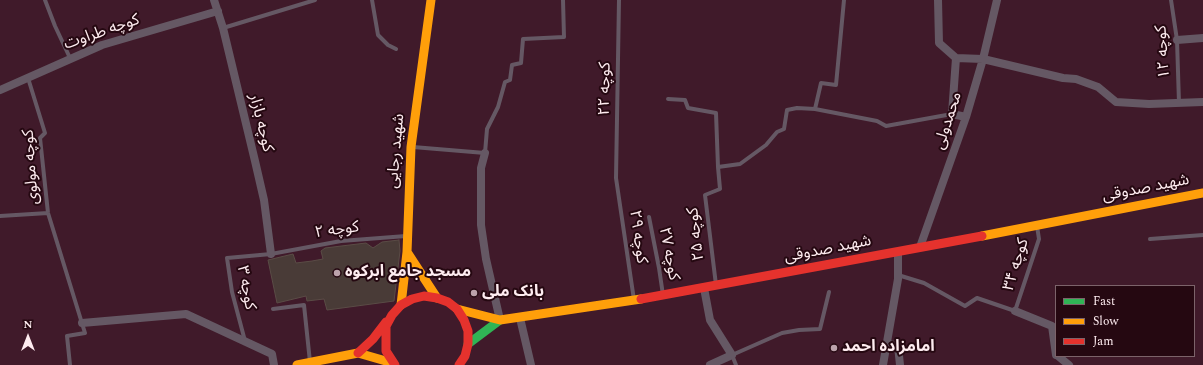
<!DOCTYPE html>
<meta charset="utf-8">
<style>
body{margin:0}
#map{position:relative;width:1203px;height:365px;overflow:hidden;background:#401a2a;font-family:Spectral,serif}
canvas{display:block}
.legend{position:absolute;left:1055px;top:285px;width:140px;height:72px;box-sizing:border-box;background:#250811;border:1px solid #7c636a;margin:0;padding:5px 7px;list-style:none;font-size:12px;color:#feecf0}
.legend li{display:flex;align-items:center;gap:8px;height:20px}
.legend b{width:20px;border:1px solid #7c636a}
.north{position:absolute;left:8px;top:317px;width:40px;height:40px;-webkit-text-stroke:3px #250811;paint-order:stroke;rotate:0deg;font-size:11px;font-weight:700;line-height:16px;text-align:center;color:#feecf0}
.north::after{content:'';display:block;margin:auto;width:14px;height:18px;background:#feecf0;clip-path:polygon(50% 0,100% 100%,50% 72%,0 100%)}
</style>
<div id="map">
<canvas width="1203" height="365"></canvas>
<ul class="legend">
<li><b style="height:5px;background:#30b455"></b>Fast</li>
<li><b style="height:5px;background:#ff9f0a"></b>Slow</li>
<li><b style="height:5px;background:#e5322d"></b>Jam</li>
</ul>
<div class="north">N</div>
</div>
<script>
const ctx = document.querySelector('canvas').getContext('2d');
ctx.lineJoin = 'round';
function fill(path, color) { ctx.fillStyle = color; ctx.fill(path, 'evenodd'); }
const poly = rows => new Path2D(rows.map(r => 'M' + r).join(''));
function stroke(path, color, width, dash) { ctx.strokeStyle = color; ctx.lineWidth = width; ctx.lineCap = dash ? 'butt' : 'round'; ctx.setLineDash(dash || []); ctx.stroke(path); }
function drawText(font, color, halo, rows, align = 'center') {
  ctx.font = font + ' Spectral,"Noto Sans Arabic",serif'; ctx.lineWidth = 4; ctx.setLineDash([]); ctx.textBaseline = 'middle'; ctx.strokeStyle = halo; ctx.fillStyle = color; for (const [text, x, y, turn = 0] of rows) {
    ctx.save(); ctx.translate(x, y); ctx.rotate((+turn || 0) * Math.PI / 180); ctx.textAlign = isNaN(turn) ? turn : align; if (halo) ctx.strokeText(text, 0, 0); ctx.fillText(text, 0, 0); ctx.restore();
  }
}
const building = poly([
 [399,240,400,251,394,301,327,310,324,299,307,301,306,296,277,303,268,260,293,254,296,263,312,261,323,259,321,251,325,248,366,243,373,248,382,242,399,240]
]);
fill(building, '#493b37');
stroke(building, '#5a4c46', 1);
stroke(poly([
 [45,0,55,26,70,58],
 [372,0,378,35,388,45,396,49],
 [619,0,616,178,634,300],
 [1171,0,1177,40,1179,103],
 [223,28,315,0],
 [28,78,45,133,40,138,48,213,85,333,67,336,70,365],
 [668,99,685,100,688,108,716,113,718,167,740,164,766,145,777,132,784,129,787,110,797,108,815,109,821,83,836,85,844,0],
 [815,109,877,121,886,126,952,114],
 [413,147,485,153,487,129,498,107,505,82,510,80,512,65,521,63,523,39,564,37,563,0],
 [0,216,48,213],
 [649,217,659,268,663,295],
 [1150,239,1203,235],
 [898,275,924,283,965,306,977,298,1015,311,1039,239,1037,226],
 [716,285,705,195,720,189,718,167],
 [273,309,304,305,310,362],
 [245,341,232,292,227,258,271,254,341,241,406,236],
 [736,365,732,355,782,333,799,330,820,329,829,292]
]), '#655864', 4);
stroke(poly([
 [214,0,223,28,255,161,264,200,271,254],
 [938,0,939,43,956,58,952,114,966,117],
 [1177,40,1203,38],
 [956,58,983,59,1063,78,1076,79,1098,87,1116,102,1149,104,1203,102],
 [0,90,102,45,218,11],
 [485,153,481,168,481,225,486,259,500,320],
 [920,247,966,117,983,59,997,0],
 [704,288,710,320,732,355,710,365],
 [1015,311,1052,326,1056,355],
 [520,318,531,365],
 [82,323,186,314,272,354,274,365],
 [887,343,898,346,900,365],
 [1058,356,1069,365],
 [883,365,898,279,898,252]
]), '#655864', 8);
stroke(poly([
 [468,344,500,320]
]), '#30b455', 9);
stroke(poly([
 [982,236,1203,193],
 [407,252,437,298],
 [401,305,407,252,411,147,431,0],
 [457,309,500,320,641,299],
 [297,365,358,353,386,361,392,365]
]), '#ff9f0a', 9);
stroke(poly([
 [641,299,982,236],
 [358,353,373,339,386,322],
 [395,365,386,351,386,326,392,315,401,305,412,299,424,296,437,298,448,302,457,309,464,320,468,331,468,344,465,356,459,365]
]), '#e5322d', 9);
for (const [x, y, r, color] of [
 [337,273,4,"#bca2ab"],
 [474,293,4,"#bca2ab"],
 [834,348,4,"#bca2ab"]
]) { const dot = new Path2D(); dot.arc(x, y, r, 0, 2 * Math.PI); ctx.fillStyle = color; ctx.fill(dot); stroke(dot, '#250811', 1.5); }
drawText('16px', '#feecf0', '#250811', [
 ["کوچه طراوت",102,33,-19],
 ["کوچه ۱۲",1164,52,-94],
 ["کوچه ۲۲",606,89,-89],
 ["محمدولی",949,121,-72],
 ["کوچه بازار",260,123,76],
 ["شهید رجایی",397,151,-85],
 ["کوچه مولوی",32,167,-94],
 ["شهید صدوقی",1146,189,-11],
 ["کوچه ۲",337,231,-8],
 ["کوچه ۲۵",697,234,-97],
 ["کوچه ۲۹",637,237,82],
 ["شهید صدوقی",828,250,-11],
 ["کوچه ۲۷",668,254,79],
 ["کوچه ۳۴",1017,265,-73],
 ["کوچه ۳",245,288,79]
]);
drawText('bold 16px', '#feecf0', '#250811', [
 ["مسجد جامع ابرکوه",345,273],
 ["بانک ملی",482,293],
 ["امامزاده احمد",842,348]
], 'left');
</script>
